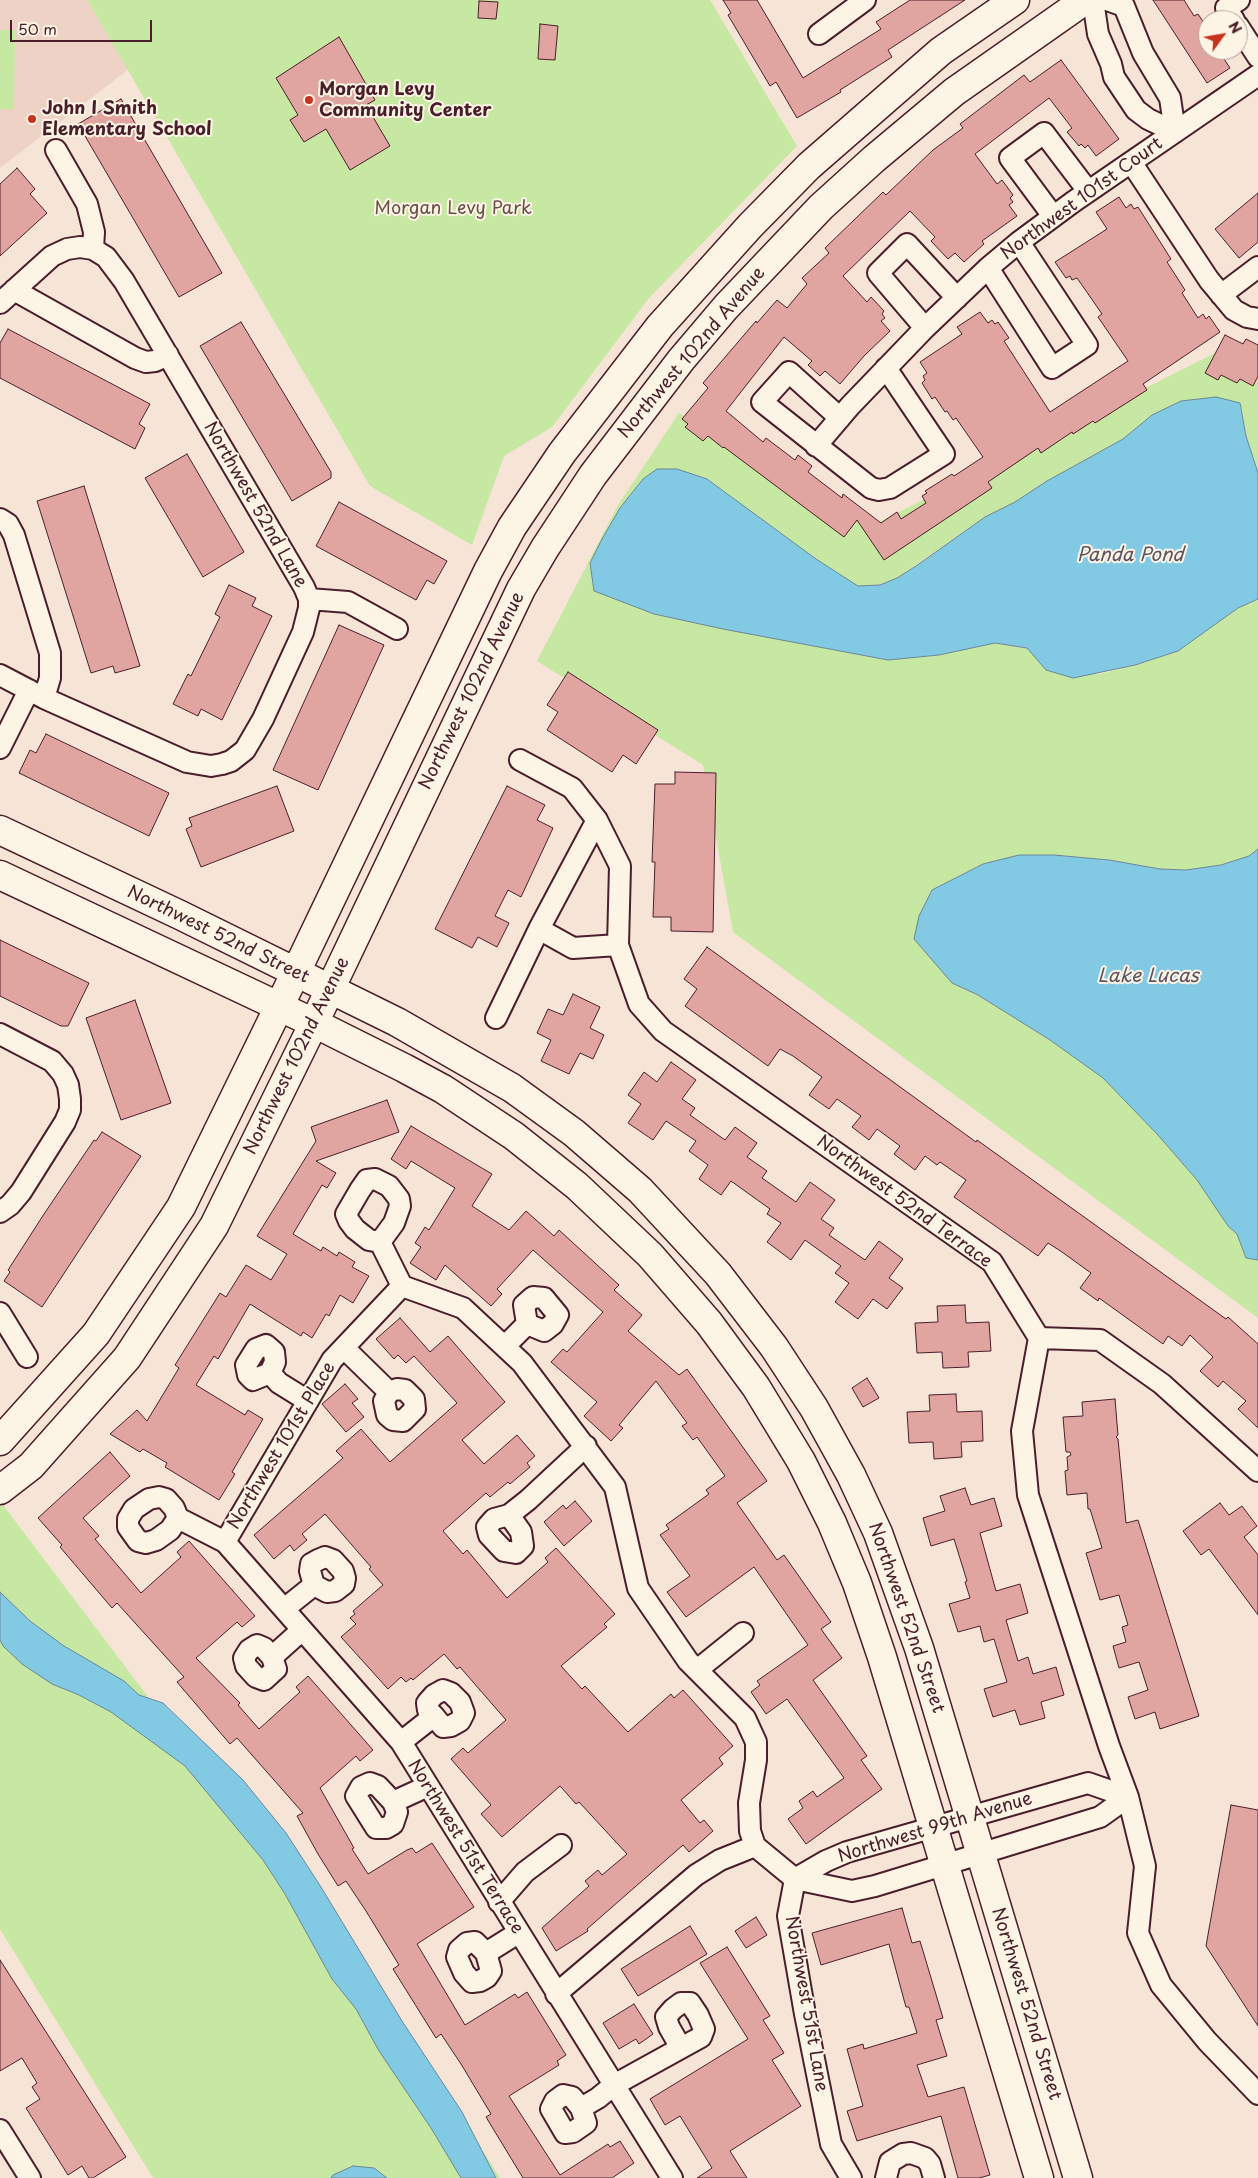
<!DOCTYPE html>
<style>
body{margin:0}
#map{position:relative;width:1258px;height:2178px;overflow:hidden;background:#f6e5d7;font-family:"Playpen Sans",sans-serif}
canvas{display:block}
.north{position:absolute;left:1198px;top:10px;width:50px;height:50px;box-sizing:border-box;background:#fcf5e5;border:1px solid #b59f9b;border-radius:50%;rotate:58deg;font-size:14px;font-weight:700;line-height:20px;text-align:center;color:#4a1f2b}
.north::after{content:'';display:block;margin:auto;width:18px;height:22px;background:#c8321e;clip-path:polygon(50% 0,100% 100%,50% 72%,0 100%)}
.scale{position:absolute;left:10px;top:20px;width:142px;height:22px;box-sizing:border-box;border:2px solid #4a1f2b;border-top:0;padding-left:6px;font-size:15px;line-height:18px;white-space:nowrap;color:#4a1f2b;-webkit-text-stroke:4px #fcf5e5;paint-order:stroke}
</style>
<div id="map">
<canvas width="1258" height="2178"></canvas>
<div class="north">N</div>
<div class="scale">50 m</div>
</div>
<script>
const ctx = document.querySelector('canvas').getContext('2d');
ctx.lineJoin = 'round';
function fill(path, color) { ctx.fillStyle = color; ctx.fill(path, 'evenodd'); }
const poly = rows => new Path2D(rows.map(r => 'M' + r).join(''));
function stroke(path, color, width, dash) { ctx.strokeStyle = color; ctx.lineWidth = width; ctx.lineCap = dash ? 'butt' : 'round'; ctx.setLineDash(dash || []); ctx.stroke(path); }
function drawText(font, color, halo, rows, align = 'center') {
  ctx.font = font + ' "Playpen Sans",sans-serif'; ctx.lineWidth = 4; ctx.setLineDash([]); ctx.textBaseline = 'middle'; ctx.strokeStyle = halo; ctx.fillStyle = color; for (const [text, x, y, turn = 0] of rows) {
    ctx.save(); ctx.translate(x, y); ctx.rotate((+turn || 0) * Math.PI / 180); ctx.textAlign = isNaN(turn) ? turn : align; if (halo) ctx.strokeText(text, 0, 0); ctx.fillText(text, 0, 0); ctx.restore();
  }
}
fill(poly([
 [0,0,87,0,129,69,0,168]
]), '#efd2c6');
fill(poly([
 [87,0,710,0,797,146,649,298,552,427,504,456,472,545,370,486],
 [0,30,15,30,14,110,0,109,0,118],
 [1225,348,1258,377,1258,473,1246,436,1240,403,1152,415,1123,439,1047,481,1015,502,985,517,897,578,880,585,858,586,816,559,707,479,643,479,620,508,590,563,594,591,654,614,723,629,888,660,939,655,995,643,1027,648,1046,670,1100,674,1135,665,1178,651,1238,608,1258,599,1258,849,1249,856,1221,865,1186,870,1160,869,1109,860,1083,859,983,864,932,890,952,983,978,995,1050,1040,1103,1078,1157,1134,1197,1180,1228,1226,1237,1234,1246,1258,1258,1260,1258,1318,733,932,703,765,537,661,618,505,679,413,871,526],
 [0,1501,442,2086,500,2178,153,2178,0,1929]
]), '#c6e8a2');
const water = poly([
 [1216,397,1240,403,1246,436,1258,473,1258,599,1238,608,1178,651,1135,665,1073,678,1046,670,1027,648,995,643,939,655,888,660,723,629,654,614,594,591,590,563,602,539,620,508,643,479,657,469,677,469,707,479,816,559,858,586,880,585,897,578,916,566,985,517,1015,502,1047,481,1123,439,1152,415,1181,401,1216,397],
 [1258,849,1258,1260,1246,1258,1237,1234,1228,1226,1197,1180,1157,1134,1103,1078,1050,1040,978,995,952,983,914,939,919,916,932,890,983,864,1019,855,1054,855,1109,860,1160,869,1186,870,1221,865,1249,856,1258,849],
 [0,1592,30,1621,64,1646,124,1681,139,1695,163,1703,243,1780,286,1833,321,1887,402,2021,462,2112,496,2178,461,2178,431,2128,379,2051,356,2009,332,1979,285,1894,263,1860,185,1766,111,1712,79,1695,52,1684,22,1664,3,1646,0,1640,0,1592],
 [353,2166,374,2168,387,2178,331,2178,333,2175,353,2166]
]);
fill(water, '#82cae3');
stroke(water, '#6c8699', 1);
const building = poly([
 [723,0,757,0,803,78,881,29,876,22,910,0,965,0,888,50,892,57,840,90,841,92,797,118,776,82,770,86,728,15,731,13,723,0],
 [1153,0,1184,0,1194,16,1198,14,1208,29,1208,50,1218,50,1230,68,1207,83,1153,0],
 [479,1,498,2,496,19,478,18,479,1],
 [540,24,558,26,555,60,538,59,540,24],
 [339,37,375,100,366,105,390,146,350,170,326,129,304,142,290,120,298,115,276,78,339,37],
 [1061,60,1119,139,1096,156,1088,145,1085,148,1081,144,1079,146,1067,132,1072,128,1049,98,975,154,997,184,1002,180,1013,195,1010,198,1013,202,1009,205,1017,216,982,241,984,244,964,262,955,253,948,259,931,241,935,237,910,211,843,276,867,302,871,297,884,311,882,314,885,318,881,321,890,331,864,356,840,384,825,371,820,376,808,365,812,361,784,337,726,411,763,442,766,438,795,460,798,455,812,466,808,472,842,498,843,494,881,523,897,512,901,519,926,503,922,496,927,493,925,491,952,474,954,476,983,457,956,418,953,420,947,411,945,412,935,397,932,399,922,383,925,380,923,376,927,373,920,362,962,334,957,327,980,312,988,323,992,320,995,324,998,322,1009,338,1004,341,1050,412,1128,361,1098,317,1102,314,1084,288,1077,278,1072,280,1070,276,1066,278,1055,262,1107,229,1096,212,1119,197,1126,208,1131,204,1134,209,1138,207,1171,259,1167,262,1185,290,1182,293,1198,318,1203,314,1206,319,1209,316,1220,332,1143,384,1147,390,1095,423,1093,421,1073,434,1072,432,1041,453,1038,448,988,482,992,488,884,560,857,520,844,537,724,447,723,448,708,436,703,441,685,427,688,424,682,419,708,388,703,383,756,321,757,323,777,300,787,308,807,284,802,278,829,253,825,248,883,192,886,195,933,150,963,128,960,124,1024,75,1030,82,1061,60],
 [121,99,222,273,179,297,78,124,121,99],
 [17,168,35,189,30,194,47,213,0,256,0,184,17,168],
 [1258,193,1258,242,1239,258,1215,229,1258,193],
 [241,322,331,472,331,478,292,501,200,346,241,322],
 [8,329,150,404,139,424,145,428,135,449,0,378,0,343,8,329],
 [1225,335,1243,344,1246,339,1258,345,1258,376,1253,386,1240,379,1237,383,1221,375,1218,380,1205,373,1225,335],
 [187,454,244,552,203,577,145,478,187,454],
 [84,486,140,666,115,673,113,666,91,673,37,501,84,486],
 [339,502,447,561,434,584,427,580,416,600,316,546,339,502],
 [229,585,256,598,252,606,272,616,222,720,201,709,198,716,173,704,188,674,191,676,220,617,215,614,229,585],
 [339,625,384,645,318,790,273,770,339,625],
 [568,672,658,730,636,764,623,755,612,772,547,730,558,712,547,705,568,672],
 [46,734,169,793,149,836,19,773,30,750,36,753,46,734],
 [675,772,716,773,713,932,671,931,671,917,653,917,655,862,652,862,655,784,675,784,675,772],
 [277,786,294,831,201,867,186,829,192,826,189,818,277,786],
 [507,786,545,805,537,820,553,828,521,897,508,890,495,916,509,923,497,947,478,937,472,948,435,929,507,786],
 [0,940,89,983,68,1026,61,1026,0,996,0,940],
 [707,947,976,1142,977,1140,1226,1319,1228,1317,1258,1344,1258,1428,1238,1409,1246,1401,1223,1381,1218,1387,1200,1371,1213,1357,1190,1335,1182,1346,1168,1336,1163,1344,1099,1298,1098,1301,1080,1288,1091,1273,1062,1252,1048,1243,1038,1256,954,1197,966,1180,940,1162,937,1165,925,1156,915,1170,894,1154,900,1146,877,1129,869,1140,852,1127,861,1116,837,1099,829,1109,809,1095,822,1077,793,1056,780,1049,768,1066,685,1006,697,989,684,979,707,947],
 [573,994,600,1007,590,1028,604,1035,593,1059,580,1053,569,1074,541,1061,551,1040,537,1033,548,1009,563,1015,573,994],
 [135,1000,171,1103,121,1120,86,1018,135,1000],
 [671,1062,696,1080,682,1099,695,1108,690,1115,725,1140,735,1127,757,1143,747,1157,767,1171,762,1178,796,1202,810,1182,835,1200,821,1219,834,1228,829,1235,865,1260,879,1241,903,1259,889,1278,903,1288,887,1309,873,1299,858,1319,835,1302,849,1283,835,1273,841,1266,805,1240,791,1260,767,1242,781,1223,767,1214,770,1209,731,1181,721,1195,699,1179,708,1165,689,1151,696,1141,666,1121,653,1140,628,1123,641,1104,628,1095,644,1072,657,1082,671,1062],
 [387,1100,399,1132,316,1161,336,1173,327,1188,322,1185,293,1234,321,1251,323,1247,337,1256,339,1252,355,1262,352,1267,369,1276,353,1303,340,1295,329,1316,326,1314,312,1338,303,1332,301,1336,250,1304,218,1359,214,1356,196,1385,245,1415,248,1410,263,1419,232,1472,235,1474,219,1500,165,1467,167,1463,143,1449,140,1452,110,1434,137,1410,147,1421,179,1368,175,1365,220,1293,226,1297,246,1265,271,1280,287,1254,257,1236,316,1141,311,1127,387,1100],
 [411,1126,492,1174,472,1206,509,1230,526,1211,554,1236,559,1230,619,1285,614,1290,642,1315,628,1331,679,1375,687,1369,767,1481,737,1503,777,1560,784,1555,831,1622,821,1629,842,1658,813,1680,867,1756,861,1760,882,1789,806,1844,788,1819,803,1808,799,1801,813,1791,817,1797,844,1778,787,1699,766,1714,751,1692,760,1685,757,1681,808,1645,754,1567,686,1617,667,1592,690,1576,660,1535,669,1529,666,1525,709,1494,706,1490,725,1476,697,1437,693,1440,682,1426,687,1423,656,1381,619,1425,623,1428,611,1441,584,1416,597,1402,551,1362,563,1349,567,1352,603,1312,533,1250,497,1289,502,1294,491,1306,445,1265,436,1280,410,1263,421,1247,415,1243,425,1227,429,1230,455,1188,411,1161,406,1169,391,1159,411,1126],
 [102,1132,141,1156,42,1307,4,1281,10,1272,8,1270,44,1214,94,1140,96,1141,102,1132],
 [965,1305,966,1323,989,1322,991,1351,968,1352,969,1367,943,1368,942,1352,917,1353,915,1323,938,1322,937,1306,965,1305],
 [400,1318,430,1352,448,1336,505,1402,462,1440,484,1464,517,1435,535,1456,527,1463,530,1467,510,1484,508,1482,490,1497,486,1493,443,1531,463,1554,467,1550,507,1598,548,1562,545,1558,556,1548,615,1614,604,1624,607,1627,561,1666,582,1689,585,1686,628,1732,671,1694,674,1698,683,1690,733,1746,719,1758,723,1764,681,1800,700,1823,704,1820,713,1831,689,1852,683,1845,587,1929,588,1931,556,1951,542,1928,589,1886,585,1881,598,1870,602,1875,627,1854,579,1802,576,1804,560,1786,502,1837,481,1814,491,1805,451,1759,463,1748,468,1753,506,1720,460,1667,457,1669,444,1654,413,1680,411,1678,406,1682,401,1677,388,1689,341,1637,356,1624,350,1618,355,1614,353,1611,383,1585,369,1569,371,1567,325,1514,302,1534,307,1540,294,1551,290,1545,274,1559,254,1535,343,1458,336,1451,361,1429,390,1462,457,1403,414,1356,406,1363,398,1355,394,1359,376,1339,400,1318],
 [867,1378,879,1398,863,1407,852,1388,867,1378],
 [345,1384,358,1399,352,1403,364,1417,346,1432,322,1404,345,1384],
 [956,1394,957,1412,982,1411,983,1441,961,1442,962,1457,934,1459,933,1442,909,1443,907,1412,930,1411,929,1395,956,1394],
 [1115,1399,1118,1435,1116,1437,1118,1439,1126,1523,1138,1520,1199,1716,1160,1729,1155,1712,1135,1719,1128,1697,1148,1690,1139,1662,1119,1668,1113,1646,1126,1642,1122,1627,1128,1625,1119,1595,1100,1600,1086,1553,1102,1548,1090,1509,1088,1509,1087,1493,1067,1495,1065,1471,1068,1470,1067,1457,1071,1455,1070,1452,1066,1452,1063,1417,1083,1416,1082,1402,1115,1399],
 [110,1452,130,1476,83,1518,99,1536,95,1539,141,1593,181,1557,177,1552,189,1541,255,1616,242,1627,237,1622,196,1658,240,1703,238,1705,259,1729,300,1692,296,1687,308,1676,373,1750,360,1761,356,1756,320,1788,354,1848,352,1849,368,1874,407,1850,412,1848,416,1853,432,1843,474,1907,417,1944,465,2025,515,1994,518,1998,527,1992,566,2055,557,2061,559,2065,509,2096,560,2175,608,2144,610,2147,620,2141,634,2163,612,2178,523,2178,486,2117,491,2114,461,2064,441,2034,436,2038,393,1969,399,1965,366,1911,346,1881,338,1886,318,1854,297,1816,303,1813,237,1738,230,1744,177,1682,184,1677,117,1603,112,1608,60,1547,62,1545,38,1518,110,1452],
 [965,1488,971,1505,994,1498,1002,1526,980,1533,996,1591,1020,1584,1028,1613,1006,1620,1018,1661,1028,1657,1033,1674,1056,1667,1064,1695,1041,1702,1045,1718,1020,1725,1015,1710,993,1717,984,1689,1007,1682,994,1639,984,1642,980,1626,958,1632,949,1604,970,1598,965,1582,967,1581,954,1539,931,1546,923,1518,945,1511,940,1496,965,1488],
 [575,1501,592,1521,564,1546,544,1522,563,1505,566,1509,575,1501],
 [1220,1503,1229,1515,1242,1506,1257,1526,1244,1537,1258,1555,1258,1615,1209,1549,1201,1555,1183,1531,1220,1503],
 [1231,1805,1258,1810,1258,2026,1206,1946,1231,1805],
 [902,1908,912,1943,920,1941,943,2018,936,2020,947,2056,917,2065,928,2097,964,2087,990,2175,979,2178,958,2178,941,2116,857,2141,847,2111,863,2106,847,2049,863,2044,864,2049,917,2033,909,2007,906,2007,904,2000,889,1944,821,1965,812,1933,902,1908],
 [756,1917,767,1935,746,1948,735,1931,756,1917],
 [690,1926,707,1954,638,1996,621,1969,690,1926],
 [727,1947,770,2016,763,2020,784,2053,772,2060,801,2106,730,2151,747,2178,697,2178,712,2168,680,2116,665,2125,650,2099,748,2039,700,1963,727,1947],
 [0,1960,126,2157,93,2178,89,2178,82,2166,68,2175,26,2108,40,2099,32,2087,37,2083,22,2058,0,2071,0,1960],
 [634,2004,653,2034,639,2044,636,2039,619,2049,603,2023,634,2004]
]);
fill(building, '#e0a5a0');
stroke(building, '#4a1f2b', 1);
const street = poly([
 [1093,0,1098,34,1111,64,1114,77,1136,110,1148,119,1175,132],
 [1107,0,1124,6,1143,53,1170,98,1175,132],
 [1234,20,1226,8,1239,0],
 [1238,26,1258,57],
 [819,34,865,0],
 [56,150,87,204,94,232,93,249,106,257,124,281,304,587,309,599,348,602,397,629],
 [1131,162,1209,280,1234,310,1247,317,1258,319],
 [1053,216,1010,158,1044,133,1088,191],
 [988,268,1052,368,1087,345,1019,242],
 [14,290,135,358,146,362,155,361,168,355],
 [1221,295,1258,267],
 [0,303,52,256,67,249,80,247,93,249],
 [925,328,878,273,907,244,957,298],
 [840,418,789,372,762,402,871,488,879,490,890,488,944,454,886,368],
 [816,446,850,406,925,328,988,268,1019,242,1073,202,1258,75],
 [0,519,8,524,14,535,50,653,50,678,44,698],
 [0,675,44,698,187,762,211,766,222,764,231,761,245,750,263,719,303,632,309,608,309,599],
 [0,748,29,690],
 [520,760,572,788,597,820,620,866,618,945,639,1004,663,1031,992,1262,1039,1338,1022,1431,1028,1495,1109,1746,1128,1797,1145,1866,1138,1933,1161,1985,1207,2041,1258,2094],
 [539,929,573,948,618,945],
 [496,1018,539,929,597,820],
 [0,1034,52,1061,63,1074,68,1085,70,1099,70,1110,65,1122,21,1192,10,1205,0,1212],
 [380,1242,394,1223,400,1206,399,1199,389,1186,375,1179,367,1180,360,1190,346,1214,349,1221,355,1229,369,1240,380,1242,402,1286,463,1308,522,1363,615,1487,638,1588,688,1661,745,1718,756,1742,756,1760,749,1803,750,1831,755,1846,795,1879,788,1916,805,2014,831,2144,851,2178],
 [0,1313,27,1357],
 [1039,1338,1100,1340,1162,1384,1258,1471],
 [505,1346,527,1324,524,1305,533,1297,544,1298,558,1315,553,1324,544,1331,527,1324],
 [344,1348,389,1392,384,1401,387,1415,393,1420,403,1421,415,1409,414,1399,405,1390,397,1389,389,1392],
 [270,1373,253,1380,248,1375,246,1365,256,1349,266,1345,274,1352,275,1362,270,1373,279,1383,308,1401],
 [509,1515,521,1532,523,1546,516,1553,504,1551,489,1535,487,1527,494,1519,509,1515,528,1500,586,1446],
 [178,1518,174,1508,166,1499,159,1497,149,1499,134,1509,128,1519,128,1527,138,1541,146,1543,156,1540,170,1530,178,1518,225,1542,401,1742,672,2178],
 [225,1542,332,1360,402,1286],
 [284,1609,314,1585,327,1592,335,1591,344,1584,345,1578,343,1571,333,1560,325,1557,318,1560,311,1564,310,1571,314,1585],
 [272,1657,264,1648,257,1645,249,1650,244,1658,246,1666,256,1677,264,1680,276,1669,272,1657,302,1630],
 [697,1670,743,1633],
 [401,1742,434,1716,443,1727,451,1726,460,1721,464,1713,460,1702,451,1693,443,1690,434,1695,427,1703,428,1710,434,1716],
 [393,1802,378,1786,370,1783,361,1787,356,1796,376,1828,386,1828,393,1824,397,1812,393,1802,428,1786],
 [795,1879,826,1861,847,1852,1088,1783,1128,1797],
 [795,1879,852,1891,875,1886,1100,1817,1128,1797],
 [499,1902,525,1872,561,1845],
 [486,1953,475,1942,467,1943,459,1950,457,1957,464,1973,472,1982,480,1981,487,1977,491,1971,486,1953,518,1933],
 [556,1994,696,1875,720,1860,755,1846],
 [581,2108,572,2097,563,2095,555,2101,551,2109,565,2133,573,2132,586,2123,581,2108,598,2098,614,2085,681,2048,701,2037,704,2029,698,2015,690,2003,681,2003,673,2009,666,2017,669,2027,681,2048],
 [0,2130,30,2178],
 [886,2178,890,2162,903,2154,911,2153,925,2158,930,2164,934,2178]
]);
const secondary = poly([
 [0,830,180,915,397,1022,512,1088,574,1133,640,1190,718,1274,774,1347,814,1408,851,1475,878,1533,919,1648,1078,2178],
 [0,875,314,1023,404,1068,443,1089,514,1136,577,1186,650,1255,709,1323,756,1387,801,1461,832,1523,857,1583,882,1657,1039,2178],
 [0,1441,96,1334,181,1207,295,974,488,571,512,527,562,453,660,326,750,226,809,166,941,51,1015,0],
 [0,1490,31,1466,127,1358,214,1226,314,1023,521,589,545,548,593,475,681,360,726,307,821,207,874,159,954,92,1085,0]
]);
stroke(street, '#4a1f2b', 24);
stroke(secondary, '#4a1f2b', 31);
stroke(street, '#fcf5e5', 20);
stroke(secondary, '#fcf5e5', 28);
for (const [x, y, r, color] of [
 [309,100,5,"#c8321e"],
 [32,119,5,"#c8321e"]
]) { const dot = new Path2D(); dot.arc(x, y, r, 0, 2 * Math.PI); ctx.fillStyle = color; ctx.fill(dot); stroke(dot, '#fcf5e5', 2); }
drawText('bold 18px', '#4a1f2b', '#fcf5e5', [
 ["Morgan Levy",319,90],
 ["Community Center",319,111],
 ["John I Smith",42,109],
 ["Elementary School",42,130]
], 'left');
drawText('18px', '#4a1f2b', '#fcf5e5', [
 ["Northwest 101st Court",1082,199,-36],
 ["Northwest 102nd Avenue",692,353,-50],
 ["Northwest 52nd Lane",255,505,60],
 ["Northwest 102nd Avenue",472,691,-64],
 ["Northwest 52nd Street",218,935,26],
 ["Northwest 102nd Avenue",297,1056,-64],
 ["Northwest 52nd Terrace",904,1202,36],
 ["Northwest 101st Place",282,1446,-59],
 ["Northwest 52nd Street",906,1618,71],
 ["Northwest 99th Avenue",935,1828,-17],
 ["Northwest 51st Terrace",465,1847,58],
 ["Northwest 51st Lane",806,2004,80],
 ["Northwest 52nd Street",1026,2004,73]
]);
drawText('18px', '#695149', '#fcf5e5', [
 ["Morgan Levy Park",453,209]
]);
drawText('italic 19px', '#5b5262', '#fcf5e5', [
 ["Panda Pond",1130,556],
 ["Lake Lucas",1148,977]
]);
</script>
